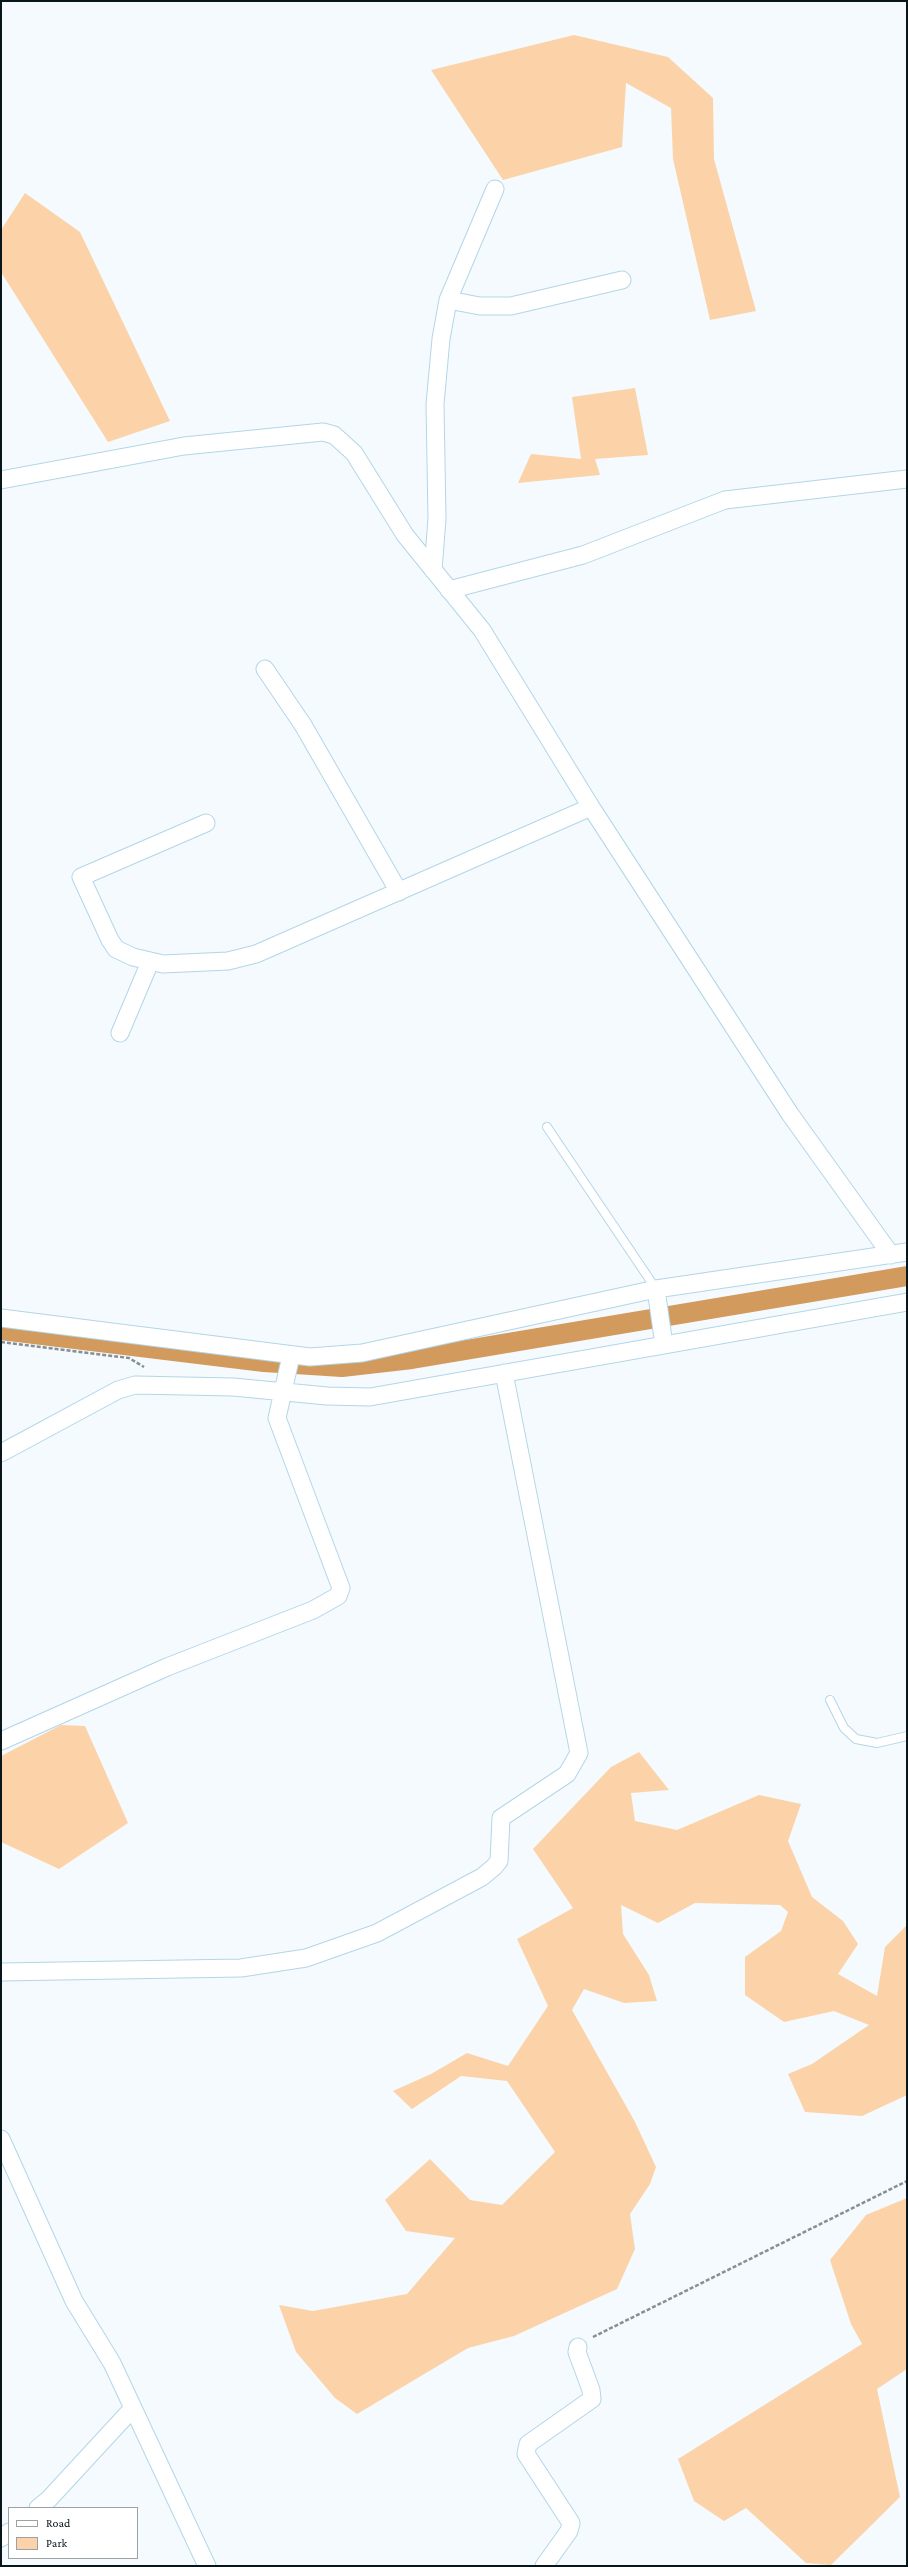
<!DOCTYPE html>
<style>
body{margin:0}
#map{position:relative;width:908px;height:2567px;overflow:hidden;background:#f4fafe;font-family:"Crimson Pro",serif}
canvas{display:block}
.frame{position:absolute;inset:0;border:2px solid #08151b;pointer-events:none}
.legend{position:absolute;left:8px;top:2507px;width:130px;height:52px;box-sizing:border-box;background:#fff;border:1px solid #9ca1a4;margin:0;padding:5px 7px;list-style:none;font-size:12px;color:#08151b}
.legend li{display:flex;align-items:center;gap:8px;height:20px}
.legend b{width:20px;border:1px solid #9ca1a4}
</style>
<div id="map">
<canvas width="908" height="2567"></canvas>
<div class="frame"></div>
<ul class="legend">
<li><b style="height:5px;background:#fff"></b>Road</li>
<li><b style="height:11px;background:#fcd3a8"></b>Park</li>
</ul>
</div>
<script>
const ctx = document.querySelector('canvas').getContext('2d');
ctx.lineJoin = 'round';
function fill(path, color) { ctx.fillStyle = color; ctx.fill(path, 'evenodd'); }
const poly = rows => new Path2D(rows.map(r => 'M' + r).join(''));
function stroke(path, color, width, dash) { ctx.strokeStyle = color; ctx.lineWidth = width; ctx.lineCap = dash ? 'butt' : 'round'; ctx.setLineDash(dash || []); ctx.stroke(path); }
fill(poly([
 [574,35,668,57,713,98,714,159,756,311,710,320,673,159,671,108,626,83,622,147,503,180,431,70],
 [25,193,80,232,170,421,108,442,1,272,1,230],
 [635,388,648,455,595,459,600,475,518,483,531,454,581,459,572,397],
 [61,1725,85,1726,128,1823,59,1869,1,1842,1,1756],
 [639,1752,669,1790,631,1793,635,1821,677,1830,759,1795,801,1804,788,1841,812,1897,843,1921,858,1944,838,1974,877,1996,885,1947,907,1925,907,2095,862,2116,805,2112,788,2074,812,2064,869,2025,834,2011,784,2022,745,1995,745,1957,781,1931,788,1912,780,1905,695,1903,658,1923,621,1905,623,1934,649,1975,657,2001,624,2003,584,1989,572,2010,635,2122,656,2167,650,2184,630,2214,635,2249,617,2289,514,2336,468,2348,357,2414,335,2398,296,2352,279,2305,313,2311,407,2294,455,2238,406,2231,385,2200,430,2159,470,2200,502,2205,555,2152,507,2081,461,2076,412,2109,393,2091,431,2074,467,2053,508,2066,548,2006,517,1939,573,1908,533,1849,611,1767],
 [907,2198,907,2369,877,2389,900,2497,831,2565,806,2563,746,2508,724,2521,694,2501,678,2459,862,2344,851,2324,830,2260,866,2215]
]), '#fcd3a8');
stroke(poly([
 [1,1330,264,1362,342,1367,412,1359,907,1276]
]), '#d29a5c', 20);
const lane = poly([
 [547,1127,656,1289],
 [830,1700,844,1728,856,1739,877,1743,907,1736]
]);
const street = poly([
 [448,300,480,306,511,306,622,280],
 [1,480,184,446,323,432,334,435,354,453,405,535,482,630,591,807,790,1114,891,1255],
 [433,570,437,519,435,404,441,339,448,300,495,189],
 [449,590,583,555,725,500,907,479],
 [265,669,303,725,399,892],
 [206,823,81,877,110,940,116,949,133,957,163,964,228,961,256,954,591,807],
 [120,1033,150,962],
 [656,1289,664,1345],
 [1,1318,310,1357,362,1353,656,1289,907,1252],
 [1,1453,118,1390,135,1385,233,1387,327,1396,370,1397,907,1302],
 [1,1741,167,1667,313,1610,338,1596,341,1588,277,1418,291,1356],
 [1,1972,241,1968,306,1958,377,1933,482,1877,494,1867,499,1861,501,1818,567,1774,579,1753,504,1373],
 [1,2139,74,2301,112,2363,207,2566],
 [38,2508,49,2499,133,2408],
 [1,2538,9,2532],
 [544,2566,569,2531,571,2523,526,2454,528,2444,592,2399,591,2390,577,2352,578,2347]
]);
stroke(lane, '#b3d6e7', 10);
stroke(street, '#b3d6e7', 19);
stroke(poly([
 [1,1342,129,1358,144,1367],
 [593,2337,907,2181]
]), '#858f94', 2.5, [4, 2]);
stroke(lane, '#fff', 8);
stroke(street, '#fff', 17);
</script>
